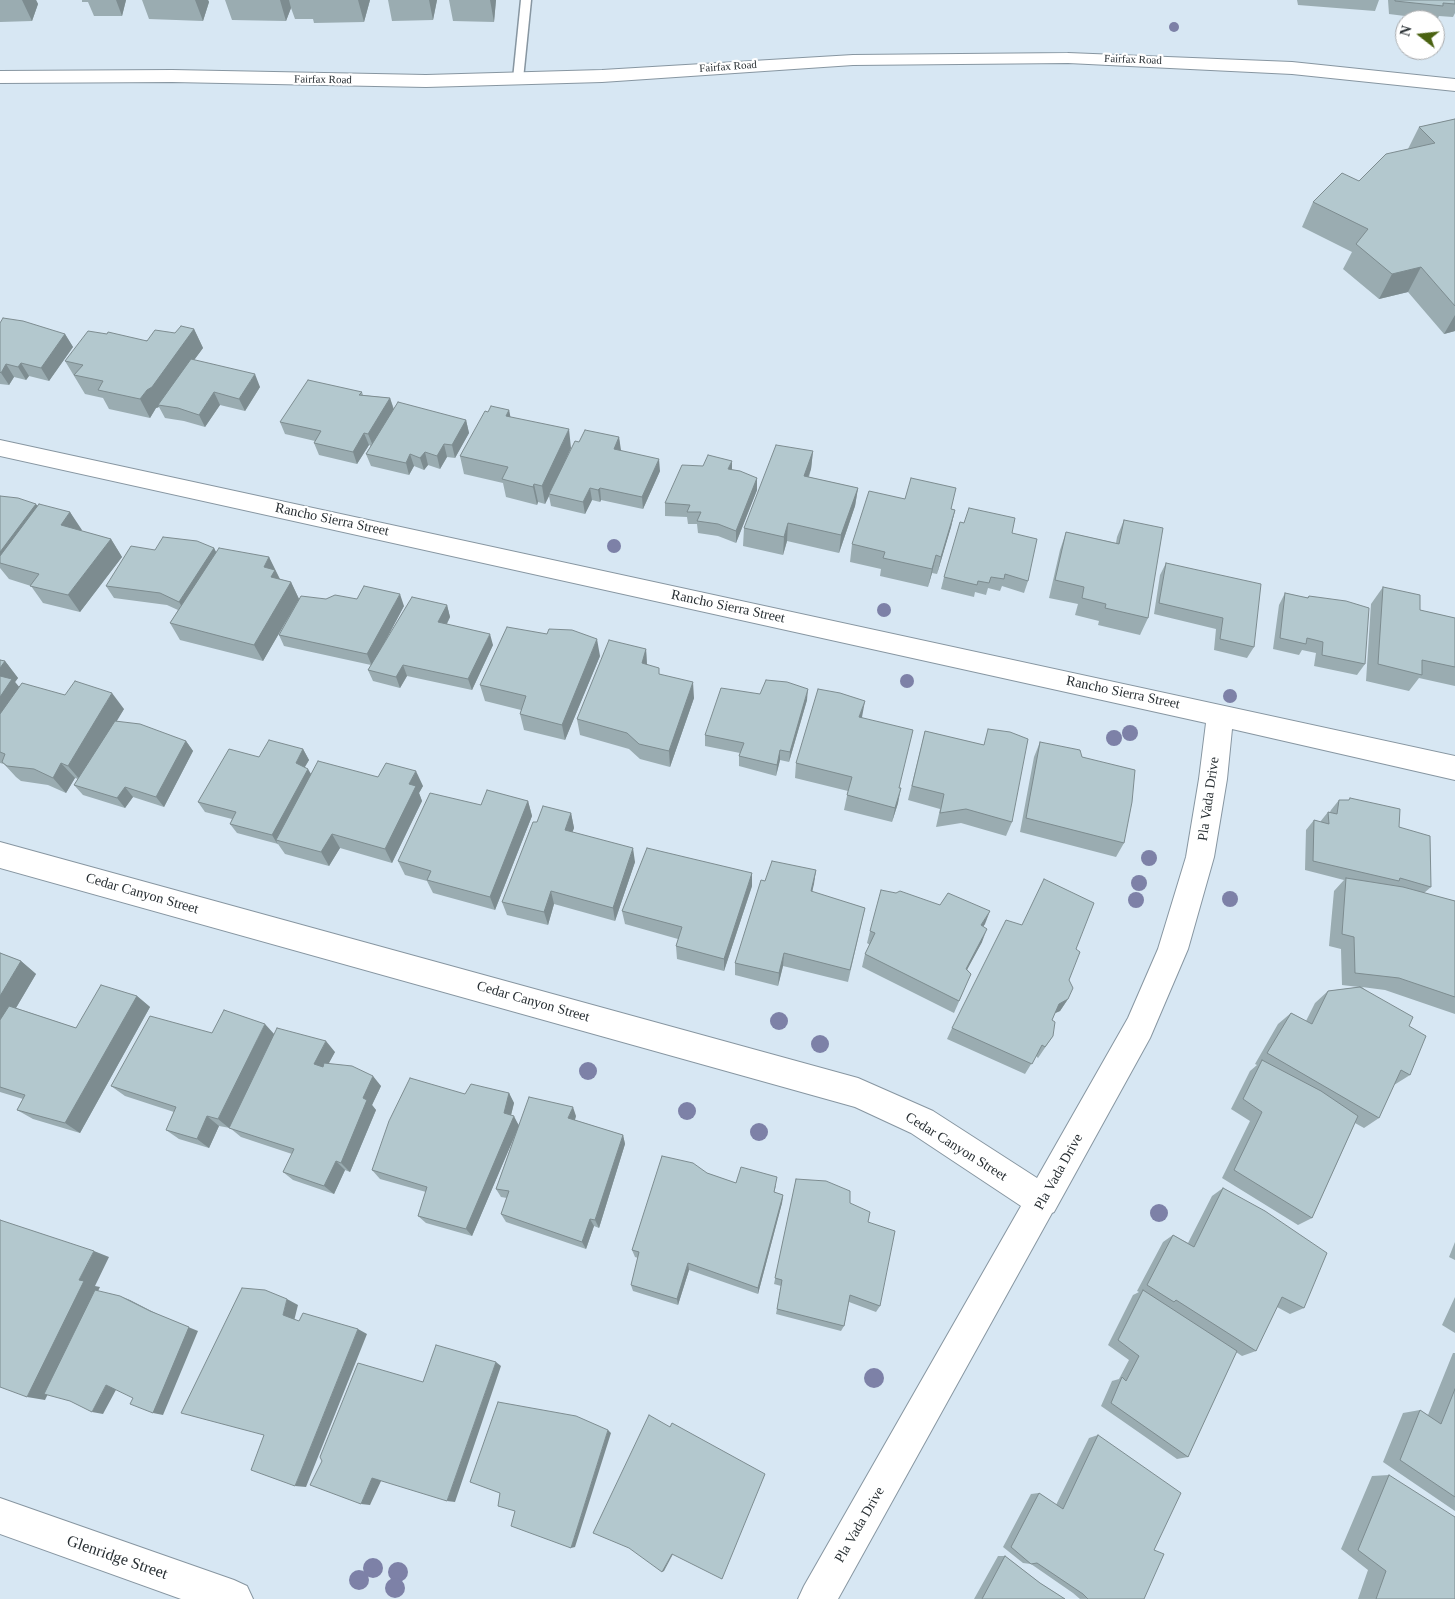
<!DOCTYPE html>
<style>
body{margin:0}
#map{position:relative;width:1455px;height:1599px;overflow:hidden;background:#d7e7f3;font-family:Georgia,serif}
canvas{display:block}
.north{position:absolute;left:1395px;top:10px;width:50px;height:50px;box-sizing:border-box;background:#fff;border:1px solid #a9abad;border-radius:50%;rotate:286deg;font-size:14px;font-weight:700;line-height:20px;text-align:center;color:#272e32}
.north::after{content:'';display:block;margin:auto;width:18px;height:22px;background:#4a6211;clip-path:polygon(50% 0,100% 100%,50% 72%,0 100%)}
</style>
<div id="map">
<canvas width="1455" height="1599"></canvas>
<div class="north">N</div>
</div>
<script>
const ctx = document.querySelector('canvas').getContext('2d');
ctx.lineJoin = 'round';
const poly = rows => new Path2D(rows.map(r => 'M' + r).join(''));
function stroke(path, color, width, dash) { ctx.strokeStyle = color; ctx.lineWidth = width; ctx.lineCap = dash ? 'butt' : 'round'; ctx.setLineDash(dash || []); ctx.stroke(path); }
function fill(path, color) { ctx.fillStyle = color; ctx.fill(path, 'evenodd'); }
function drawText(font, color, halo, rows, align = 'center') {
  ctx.font = font + ' Georgia,serif'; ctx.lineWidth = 4.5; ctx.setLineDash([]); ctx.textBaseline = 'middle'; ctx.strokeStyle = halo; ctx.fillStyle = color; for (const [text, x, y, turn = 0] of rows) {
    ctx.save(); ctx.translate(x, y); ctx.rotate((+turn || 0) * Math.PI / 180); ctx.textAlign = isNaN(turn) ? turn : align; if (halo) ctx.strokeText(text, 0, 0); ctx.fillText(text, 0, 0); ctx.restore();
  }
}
const lane = poly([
 [521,0,531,0,523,79,518,82,513,79,521,0]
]);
const street = poly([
 [0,440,1455,756,1455,780,1232,729,1227,779,1214,857,1188,949,1150,1038,1054,1212,1052,1213,838,1599,798,1599,804,1586,1021,1206,911,1133,855,1107,0,868,0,842,858,1078,933,1111,1037,1178,1128,1018,1158,949,1186,857,1199,779,1206,723,0,456,0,440],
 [0,1498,234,1580,247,1586,253,1599,181,1599,0,1534,0,1498]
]);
const secondary = poly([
 [1068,53,1292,62,1455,79,1455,91,1292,74,1068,63,853,65,602,82,426,87,172,82,0,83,0,71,172,70,426,75,602,70,853,55,1068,53]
]);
stroke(lane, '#8796a1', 3);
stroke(street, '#8796a1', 2);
stroke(secondary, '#8796a1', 2);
fill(lane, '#fff');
fill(street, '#fff');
fill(secondary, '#fff');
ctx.fillStyle = '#7d81a7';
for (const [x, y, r] of [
 [1174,27,5],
 [614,546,7],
 [884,610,7],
 [907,681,7],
 [1230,696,7],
 [1130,733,8],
 [1114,738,8],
 [1149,858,8],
 [1139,883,8],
 [1230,899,8],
 [1136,900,8],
 [779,1021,9],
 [820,1044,9],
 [588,1071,9],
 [687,1111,9],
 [759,1132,9],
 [1159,1213,9],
 [874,1378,10],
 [373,1568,10],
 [398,1572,10],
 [359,1580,10],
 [395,1588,10]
]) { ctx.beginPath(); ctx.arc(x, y, r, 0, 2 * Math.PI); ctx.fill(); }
fill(poly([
 [0,0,36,0,38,4,32,21,0,22],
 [82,0,126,0,122,16,94,16,88,2,82,2],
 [142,0,208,0,209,2,203,21,149,19],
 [225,0,370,0,364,22,314,23,313,19,295,19,291,8,286,21,232,20],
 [388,0,437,0,433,20,392,21],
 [449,0,496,0,494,22,453,21],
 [1297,0,1379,0,1375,11,1298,5],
 [1388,0,1455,0,1455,13,1453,17,1439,16,1437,20,1389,14],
 [1455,119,1455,331,1444,334,1408,292,1379,299,1343,269,1352,252,1302,227,1313,202,1359,181,1408,149,1419,127],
 [0,323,65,334,73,347,49,381,29,376,26,380,14,377,9,385,0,384],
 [194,329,203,348,194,360,260,387,245,411,220,405,205,427,184,421,165,418,159,407,156,408,150,418,109,409,103,398,85,394,65,361,175,333],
 [362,392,363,395,390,398,394,409,466,420,469,433,455,458,447,457,440,469,428,465,424,470,414,466,409,475,371,466,366,454,371,446,369,445,357,464,319,455,314,443,315,441,285,434,280,422],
 [509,410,510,417,571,448,564,464,579,442,619,437,620,450,660,471,643,509,601,500,600,502,592,500,585,514,551,506,549,496,545,504,538,502,537,505,506,497,503,483,464,474,460,456,488,412],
 [813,451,811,469,809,477,858,488,855,506,839,553,787,541,783,555,743,546,744,528],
 [732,470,757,478,757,490,736,543,718,536,698,533,697,524,688,524,687,517,665,516,665,503],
 [0,496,37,505,70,512,81,531,111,539,122,557,80,612,43,603,31,586,9,579,0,568],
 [952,509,955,510,951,527,937,574,932,573,928,587,880,576,881,569,850,562,852,544],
 [1124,520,1148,618,1140,635,1098,625,1099,621,1075,615,1078,604,1049,598,1060,550,1066,532,1116,543,1117,537],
 [1012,533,1028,581,1024,593,1002,586,1000,591,988,588,986,595,975,592,974,597,941,589,944,577],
 [214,548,216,552,269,557,280,579,291,582,299,599,357,599,404,606,379,653,447,605,450,617,447,624,493,645,472,690,407,676,400,688,373,681,368,670,371,665,284,646,279,635,289,616,263,661,180,640,170,623,178,610,167,605,114,598,106,586,155,550],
 [1166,563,1254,647,1247,658,1214,650,1216,629,1154,614,1160,575],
 [1383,587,1420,610,1455,618,1455,686,1419,678,1409,691,1366,681,1371,604],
 [1285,593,1307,598,1309,596,1365,664,1357,675,1314,666,1316,653,1302,650,1299,655,1273,649,1279,605],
 [646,649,647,664,659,674,694,698,670,767,640,759,629,749,580,735,577,719],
 [600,656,565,740,524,730,520,714,521,710,485,701,480,685],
 [0,660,5,661,18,678,15,682,19,687,65,695,124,709,116,721,186,741,193,751,164,807,133,797,125,808,83,795,74,785,78,779,75,778,66,793,48,785,21,781,16,777,4,764,0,763],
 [760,694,807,700,789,762,780,760,776,776,739,766,739,756,740,753,705,746,705,735],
 [862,717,899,788,898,803,892,822,844,810,848,791,795,778,796,763],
 [925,731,983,745,1012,822,1006,836,961,823,936,827,940,809,908,800],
 [1040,742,1082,757,1124,843,1116,857,1020,832,1034,757],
 [303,749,309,760,305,767,311,774,378,777,423,786,419,793,422,801,392,863,340,848,329,866,285,854,278,844,237,833,230,824,232,819,205,812,198,802,259,757],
 [1339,800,1399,827,1431,887,1424,893,1455,901,1455,1014,1385,990,1362,987,1409,1026,1410,1075,1394,1085,1379,1118,1364,1128,1355,1123,1312,1218,1298,1225,1222,1178,1250,1121,1231,1109,1250,1071,1257,1065,1255,1064,1278,1024,1291,1013,1306,1021,1315,1003,1328,991,1359,987,1342,985,1341,949,1329,946,1334,891,1344,880,1305,870,1306,830,1314,820,1320,822,1328,812,1330,812,1331,810],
 [528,801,532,816,495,910,433,893,427,881,405,875,398,861,481,805],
 [571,813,574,828,572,832,635,862,615,921,554,904,548,925,507,915,502,902,537,822],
 [816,870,812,892,865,908,848,982,783,966,778,986,735,975,735,963,765,881],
 [752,873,752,886,724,971,677,959,676,946,678,939,625,924,622,911],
 [985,924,983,926,982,942,967,969,971,974,954,1013,862,967,865,954,870,945,867,943,870,931],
 [1076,949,1069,980,1068,999,1060,1011,1055,1013,1052,1020,1053,1036,1038,1058,1036,1056,1025,1074,947,1039,952,1028],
 [0,953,21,961,36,974,16,1008,76,1028,137,996,150,1007,80,1133,33,1119,17,1110,23,1099,0,1092],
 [212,1033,335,1052,328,1064,381,1086,372,1105,376,1110,350,1172,345,1170,334,1194,293,1180,283,1172,292,1154,241,1137,230,1128,219,1126,209,1148,179,1139,166,1130,174,1112,125,1096,111,1086],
 [509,1093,514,1103,511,1115,519,1125,576,1116,575,1120,623,1135,625,1144,599,1228,594,1226,586,1249,506,1222,501,1214,507,1198,501,1197,496,1189,516,1132,472,1236,426,1223,418,1216,426,1192,380,1179,372,1170,465,1094],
 [707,1173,736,1183,776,1186,774,1192,783,1195,782,1203,758,1294,689,1270,678,1305,633,1291,631,1285,638,1258,635,1257,632,1250],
 [796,1179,850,1203,868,1222,880,1306,876,1312,849,1302,844,1326,841,1331,776,1314,781,1286,774,1284],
 [1223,1188,1304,1308,1290,1314,1277,1307,1256,1351,1242,1356,1236,1352,1188,1457,1177,1459,1101,1406,1112,1381,1119,1379,1129,1360,1108,1345,1133,1295,1139,1292,1137,1291,1163,1242,1173,1235,1188,1243,1212,1196],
 [1455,1242,1455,1260,1449,1257],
 [1455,1297,1455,1333,1442,1325],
 [1453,1353,1455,1353,1455,1511,1383,1462,1403,1413,1420,1410,1428,1415],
 [1098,1435,1154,1550,1144,1599,1080,1599,1073,1593,1031,1564,1023,1563,1003,1547,1031,1494,1039,1493,1056,1505,1089,1438],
 [1389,1475,1455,1599,1358,1599,1368,1570,1341,1549,1372,1476],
 [998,1556,1005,1556,1040,1583,1065,1599,974,1599]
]), '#9aacb1');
fill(poly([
 [22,0,36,0,38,4,32,21],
 [116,0,126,0,122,16],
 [195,0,208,0,209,2,203,21],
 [280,0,289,0,291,8,286,21],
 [358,0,370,0,364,22],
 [429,0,437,0,433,20],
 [490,0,496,0,494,22],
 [1421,267,1408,292,1379,299,1392,274],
 [1455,315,1455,331,1444,334],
 [194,329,203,348,161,405,158,405,159,407,156,408,150,418,140,399],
 [65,334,73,347,49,381,41,368],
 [21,363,29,376,26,380,18,367],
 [6,364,14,377,9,385,1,373],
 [255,374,260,387,245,411,239,399],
 [214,392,220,405,205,427,199,415],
 [390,398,394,411,373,446,368,434],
 [509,410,513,429,506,416],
 [466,420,469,433,455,458,452,445],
 [569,429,571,448,550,494,549,494,549,496,545,504,542,486],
 [364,433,369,445,357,464,353,452],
 [619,437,621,450,615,461,614,449],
 [444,444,447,457,440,469,437,456],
 [813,451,811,469,802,494,804,476],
 [425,452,428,465,424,470,420,458],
 [410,454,414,466,409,475,406,463],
 [659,459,660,471,643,509,642,497],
 [732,461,732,473,728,469],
 [757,478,757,490,736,543,736,531],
 [534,484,538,502,537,505,533,487],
 [590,488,592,500,585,514,583,502],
 [600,488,601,500,600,502,598,490],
 [858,488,855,506,839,553,841,535],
 [36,504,44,516,0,557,0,552],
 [955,510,951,527,937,574,941,557],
 [70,512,82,530,72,542,61,525],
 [788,523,787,541,783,555,784,537],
 [111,539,122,557,80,612,68,595],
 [214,548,220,560,186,613,179,602],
 [936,555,932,573,928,587,932,569],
 [269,557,284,588,280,594,264,567],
 [291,582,299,599,263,661,254,645],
 [400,594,404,606,372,666,367,654],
 [447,605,450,617,442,633,438,622],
 [490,634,493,645,472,690,468,679],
 [597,639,600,656,565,740,562,725],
 [646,649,647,666,642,663],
 [5,661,18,678,15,682,26,695,0,734,0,668],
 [403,665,407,676,400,688,396,677],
 [693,682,694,698,670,767,669,751],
 [808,689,807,700,789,762,790,752],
 [112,693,124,709,81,781,68,766],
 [865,701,862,717,857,732,859,717],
 [186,741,193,751,164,807,156,797],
 [303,749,309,760,301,773,296,763],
 [780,750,780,760,776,776,777,765],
 [61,763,75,778,66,793,53,778],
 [308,769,314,779,276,840,278,845,272,835],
 [416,771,423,786,419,793,422,801,392,863,385,849,409,784],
 [125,787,133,797,125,808,117,798],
 [901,788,898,803,892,822,895,808],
 [528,801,532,816,495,910,490,897],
 [571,813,574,828,568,844,565,830],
 [332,834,340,848,329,866,321,852],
 [633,848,635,862,615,921,613,908],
 [816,870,814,884,809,905,811,891],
 [752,873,752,886,724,971,724,959],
 [551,891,554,904,548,925,544,912],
 [990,911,985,924,975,938,981,925],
 [987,929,982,942,961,981,966,969],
 [784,953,783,966,778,986,779,973],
 [21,961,36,974,0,1035,0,996],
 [137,996,150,1007,80,1133,65,1123],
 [1068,999,1060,1011,1051,1015,1059,1004],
 [265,1024,275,1035,229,1128,218,1119],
 [326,1041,335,1052,323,1074,314,1064],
 [373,1076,381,1086,372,1105,376,1110,350,1172,341,1163,363,1098],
 [509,1093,514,1103,509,1123,504,1113],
 [573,1107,576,1116,572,1128,568,1118],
 [207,1116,219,1126,209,1148,197,1139],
 [514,1116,519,1126,472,1236,466,1229],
 [623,1135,625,1144,599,1228,595,1220],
 [336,1161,345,1170,334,1194,324,1186],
 [783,1195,782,1203,758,1294,758,1288],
 [590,1219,594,1226,586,1249,582,1242],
 [94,1251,109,1257,95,1286,100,1287,45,1400,27,1397,79,1280],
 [688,1263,689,1270,678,1305,677,1299],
 [120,1296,130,1300,159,1315,198,1331,163,1415,153,1413,150,1311],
 [287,1299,298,1305,294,1321,283,1315],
 [358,1329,367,1334,306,1487,295,1486],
 [496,1362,501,1366,455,1502,447,1501],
 [106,1385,117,1388,103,1414,92,1412],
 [608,1430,611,1433,575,1547,571,1548],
 [372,1478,382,1479,370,1505,361,1504],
 [672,1554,673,1554,664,1571,662,1572]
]), '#7d8c90');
const building = poly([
 [1395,0,1455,0,1455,4,1443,3,1443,6,1395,1,1395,0],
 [1455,119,1455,306,1421,267,1392,274,1356,244,1368,229,1313,202,1342,173,1359,181,1386,154,1435,143,1419,127,1455,119],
 [3,318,23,321,65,334,41,368,21,363,18,367,6,364,1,373,0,372,0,323,3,318],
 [181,326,194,329,152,387,147,390,140,399,98,390,103,381,74,375,83,365,65,361,88,331,107,334,108,332,147,341,155,330,175,333,181,326],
 [191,359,255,374,239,399,214,392,199,415,178,408,158,405,191,359],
 [308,380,362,392,359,395,390,398,368,434,364,433,353,452,314,443,321,431,280,422,308,380],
 [398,402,466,420,452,445,444,444,437,456,425,452,420,458,410,454,406,463,366,454,398,402],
 [491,406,509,410,506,416,569,429,542,486,534,484,533,487,502,479,508,467,460,456,485,411,488,412,491,406],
 [585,430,619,437,614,449,659,459,642,497,600,488,598,490,590,488,583,502,549,494,575,441,579,442,585,430],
 [776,445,813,451,804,476,858,488,841,535,788,523,784,537,744,528,776,445],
 [708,455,732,461,728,469,740,471,757,478,736,531,718,524,697,521,701,512,687,512,690,505,665,503,682,465,703,466,708,455],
 [911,478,956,488,951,509,955,510,941,557,936,555,932,569,883,558,885,552,852,544,869,491,905,499,911,478],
 [0,496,18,498,36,504,0,552,0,496],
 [39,504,70,512,61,525,111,539,68,595,30,586,39,574,0,563,0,556,39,504],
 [969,508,1015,518,1012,533,1037,539,1028,581,1005,574,1004,579,991,577,989,583,978,581,977,585,944,577,960,522,964,523,969,508],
 [1124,520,1163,528,1148,618,1105,608,1106,604,1082,598,1084,587,1055,580,1066,532,1119,544,1124,520],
 [163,537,197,541,214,548,179,602,160,593,106,586,131,546,155,550,163,537],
 [219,548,269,557,264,567,275,570,271,577,291,582,254,645,170,623,219,548],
 [1166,563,1261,584,1254,647,1220,639,1223,618,1159,603,1166,563],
 [364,586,400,594,367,654,279,635,301,596,326,599,335,595,357,599,364,586],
 [1383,587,1420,595,1420,610,1455,618,1455,667,1422,660,1422,675,1378,664,1383,587],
 [1285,593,1308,598,1309,596,1346,601,1369,608,1365,664,1322,655,1323,642,1307,638,1306,644,1280,638,1285,593],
 [412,597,447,605,438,622,490,634,468,679,403,665,396,677,368,670,412,597],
 [507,627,547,634,549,629,572,630,597,639,562,725,520,714,526,696,480,685,507,627],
 [609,640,646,649,642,663,659,668,659,674,693,682,669,751,639,744,627,733,577,719,609,640],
 [0,660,5,661,0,668,0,660],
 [0,676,12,679,0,697,0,676],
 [766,680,787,682,808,689,790,752,780,750,777,765,739,756,744,743,705,735,721,688,760,694,766,680],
 [75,681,112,693,68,766,61,763,53,778,34,769,7,766,2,762,5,754,0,752,0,714,22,683,65,695,75,681],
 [818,689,840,693,865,701,859,717,913,730,899,788,901,788,895,808,847,795,852,777,796,763,818,689],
 [115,721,140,724,186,741,156,797,125,787,117,798,74,785,115,721],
 [988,729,1010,732,1028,739,1012,822,966,809,940,813,944,794,912,786,925,731,984,745,988,729],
 [269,740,303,749,296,763,308,769,272,835,230,824,236,812,198,802,229,749,259,757,269,740],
 [1040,742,1080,750,1082,757,1135,770,1132,802,1124,843,1026,818,1040,742],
 [318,761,378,777,386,763,416,771,409,784,416,786,385,849,332,834,321,852,276,840,318,761],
 [487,790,528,801,490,897,427,880,431,871,398,861,430,793,481,805,487,790],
 [1350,798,1400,809,1399,827,1430,836,1431,887,1400,878,1399,881,1313,861,1314,820,1329,824,1328,812,1337,814,1339,800,1349,800,1350,798],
 [543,806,571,813,565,830,633,848,613,908,551,891,544,912,502,902,533,822,537,822,543,806],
 [647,848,752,873,724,959,676,946,682,927,622,911,647,848],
 [772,861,816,870,811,891,865,908,850,970,784,953,779,973,735,963,761,880,765,881,772,861],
 [1346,878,1403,887,1455,901,1455,997,1399,978,1355,973,1354,937,1342,934,1346,878],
 [1044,879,1094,903,1076,949,1080,952,1069,980,1073,988,1068,999,1059,1004,1052,1020,1055,1022,1053,1036,1045,1047,1042,1045,1032,1064,952,1028,1006,920,1022,925,1044,879],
 [881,890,896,893,900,891,940,905,948,893,990,911,981,925,987,929,966,969,971,974,959,1001,865,954,875,933,870,931,881,890],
 [0,953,21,961,0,996,0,953],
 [101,985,137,996,65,1123,17,1110,25,1095,0,1087,0,1020,9,1006,76,1028,101,985],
 [1360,987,1413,1017,1409,1026,1426,1036,1410,1075,1401,1070,1379,1118,1267,1053,1291,1013,1312,1024,1328,991,1360,987],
 [224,1010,265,1024,218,1119,207,1116,197,1139,166,1130,176,1107,111,1086,150,1016,212,1033,224,1010],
 [277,1028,326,1041,314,1064,323,1067,324,1063,352,1066,373,1076,363,1098,367,1100,341,1163,336,1161,324,1186,283,1172,294,1149,229,1128,277,1028],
 [1262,1060,1321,1091,1358,1116,1312,1218,1234,1170,1262,1112,1243,1099,1262,1060],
 [410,1078,465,1094,471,1084,509,1093,504,1113,514,1116,466,1229,418,1216,427,1187,372,1170,389,1121,410,1078],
 [529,1097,573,1107,568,1118,623,1135,595,1220,590,1219,582,1242,501,1214,509,1191,496,1189,529,1097],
 [662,1156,693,1163,707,1173,736,1183,741,1167,777,1177,774,1192,783,1195,758,1288,688,1263,677,1299,631,1285,639,1252,632,1250,662,1156],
 [796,1179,826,1181,850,1191,850,1203,870,1212,868,1222,895,1231,880,1306,850,1295,844,1326,777,1309,782,1280,775,1278,796,1179],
 [1223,1188,1265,1211,1327,1253,1304,1308,1282,1297,1256,1351,1176,1300,1174,1302,1147,1285,1173,1235,1194,1247,1223,1188],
 [0,1220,94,1251,79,1280,84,1281,27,1397,0,1387,0,1220],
 [242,1288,265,1290,287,1299,283,1315,299,1321,303,1313,358,1329,295,1486,251,1470,264,1435,181,1413,242,1288],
 [95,1290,120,1296,150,1311,189,1327,153,1413,130,1404,133,1398,106,1385,92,1412,70,1401,44,1394,95,1290],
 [1143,1290,1237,1351,1188,1457,1111,1403,1122,1377,1126,1381,1139,1356,1118,1340,1143,1290],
 [436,1345,496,1362,447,1501,372,1478,361,1504,310,1485,322,1461,320,1457,358,1363,423,1382,436,1345],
 [1455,1389,1455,1497,1400,1460,1420,1410,1441,1424,1455,1389],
 [498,1402,576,1416,608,1430,571,1548,511,1526,515,1511,498,1506,500,1493,470,1482,498,1402],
 [649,1415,670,1427,672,1423,765,1474,722,1579,672,1554,662,1572,629,1548,593,1533,649,1415],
 [1098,1435,1181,1493,1154,1550,1164,1554,1144,1599,1088,1599,1083,1594,1037,1563,1031,1564,1011,1547,1039,1493,1063,1509,1098,1435],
 [1389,1475,1455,1517,1455,1599,1376,1599,1386,1571,1358,1550,1389,1475],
 [1005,1556,1040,1583,1065,1599,982,1599,1005,1556]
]);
fill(building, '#b3c8ce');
stroke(building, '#7d8c90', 1);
drawText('11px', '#272e32', '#fff', [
 ["Fairfax Road",1133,60,2],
 ["Fairfax Road",728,67,-4],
 ["Fairfax Road",323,80,1]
]);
drawText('14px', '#272e32', '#fff', [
 ["Rancho Sierra Street",332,520,12],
 ["Rancho Sierra Street",728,607,12],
 ["Rancho Sierra Street",1123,693,12],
 ["Pla Vada Drive",1209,799,-82],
 ["Cedar Canyon Street",142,894,16],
 ["Cedar Canyon Street",533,1002,16],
 ["Cedar Canyon Street",956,1147,32],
 ["Pla Vada Drive",1059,1172,-61],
 ["Pla Vada Drive",860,1525,-60]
]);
drawText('16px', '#272e32', '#fff', [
 ["Glenridge Street",117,1558,19]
]);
</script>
